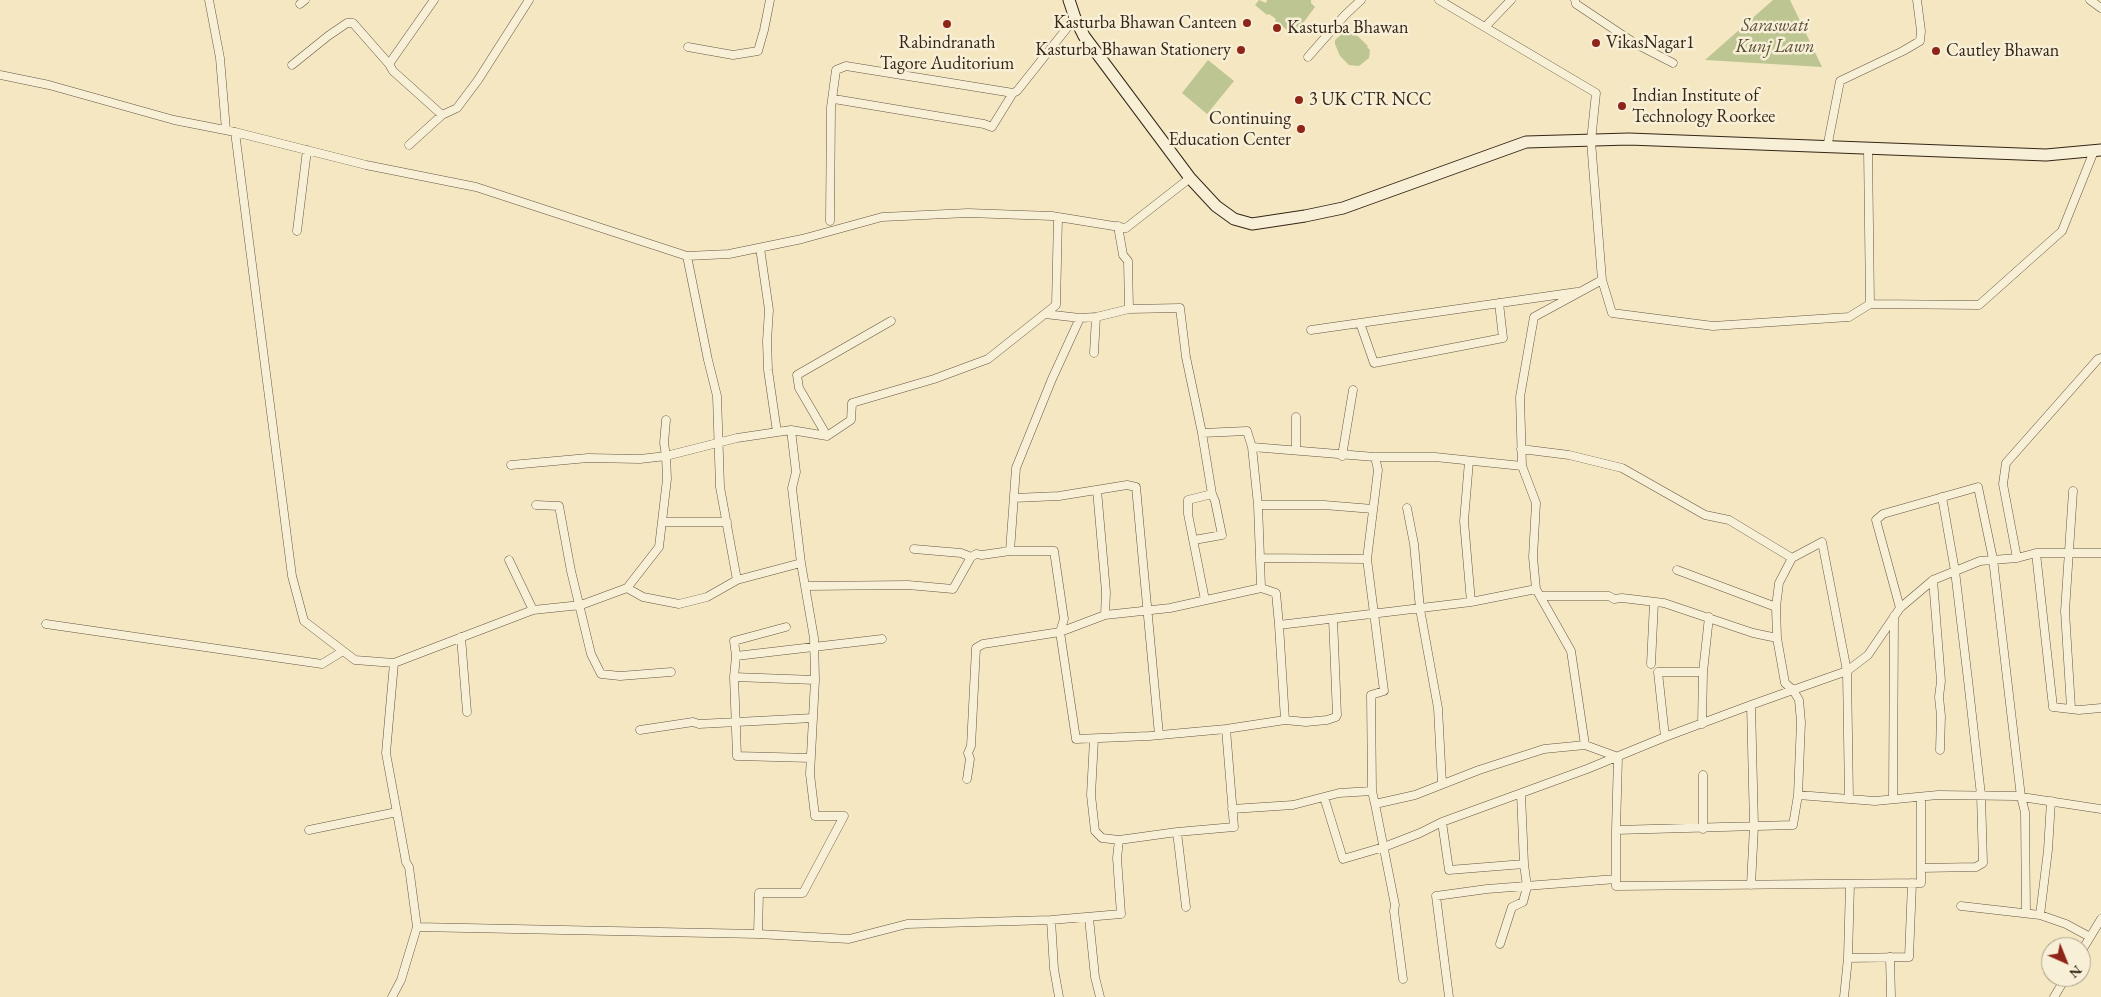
<!DOCTYPE html>
<style>
body{margin:0}
#map{position:relative;width:2101px;height:997px;overflow:hidden;background:#f4e7c1;font-family:"EB Garamond",serif}
canvas{display:block}
.north{position:absolute;left:2041px;top:937px;width:50px;height:50px;box-sizing:border-box;background:#f8efd7;border:1px solid #aa9f8a;border-radius:50%;rotate:136deg;font-size:14px;font-weight:700;line-height:20px;text-align:center;color:#352617}
.north::after{content:'';display:block;margin:auto;width:18px;height:22px;background:#8f2418;clip-path:polygon(50% 0,100% 100%,50% 72%,0 100%)}
</style>
<div id="map">
<canvas width="2101" height="997"></canvas>
<div class="north">N</div>
</div>
<script>
const ctx = document.querySelector('canvas').getContext('2d');
ctx.lineJoin = 'round';
function fill(path, color) { ctx.fillStyle = color; ctx.fill(path, 'evenodd'); }
const poly = rows => new Path2D(rows.map(r => 'M' + r).join(''));
function stroke(path, color, width, dash) { ctx.strokeStyle = color; ctx.lineWidth = width; ctx.lineCap = dash ? 'butt' : 'round'; ctx.setLineDash(dash || []); ctx.stroke(path); }
function drawText(font, color, halo, rows, align = 'center') {
  ctx.font = font + ' "EB Garamond",serif'; ctx.lineWidth = 5; ctx.setLineDash([]); ctx.textBaseline = 'middle'; ctx.strokeStyle = halo; ctx.fillStyle = color; for (const [text, x, y, turn = 0] of rows) {
    ctx.save(); ctx.translate(x, y); ctx.rotate((+turn || 0) * Math.PI / 180); ctx.textAlign = isNaN(turn) ? turn : align; if (halo) ctx.strokeText(text, 0, 0); ctx.fillText(text, 0, 0); ctx.restore();
  }
}
fill(poly([
 [1259,0,1266,3,1267,0,1311,0,1311,3,1315,7,1294,35,1275,21,1276,19,1269,14,1267,15,1255,5],
 [1773,0,1790,0,1822,67,1705,60],
 [1349,28,1368,46,1367,47,1370,50,1369,58,1359,66,1349,65,1340,56,1335,44,1335,40],
 [1208,60,1234,81,1207,114,1182,93]
]), '#bdc592');
const street = poly([
 [209,0,220,58,226,130],
 [1439,0,1596,93,1591,141,1602,280,1534,317,1520,397,1522,466,1536,503,1533,557,1536,589,1571,651,1585,745,1618,757,1616,830,1793,825,1798,795,1875,801,1938,795,2015,796,2101,809],
 [1575,0,1576,4,1636,44,1673,63],
 [2090,0,2101,8],
 [300,4,305,0],
 [1485,27,1511,0],
 [688,47,733,55,758,51,764,30,770,0],
 [1308,57,1345,15,1361,0],
 [389,64,434,0],
 [292,65,328,36,347,23,353,23,389,64,393,71,442,115],
 [0,75,49,85,174,120,235,132],
 [834,99,984,124,992,127,1013,93,1017,91,1075,18],
 [409,145,442,115,457,108,478,80,529,0],
 [1827,148,1840,81,1903,51,1920,41,1921,31,1917,0],
 [1058,217,1056,305,988,359,934,379,852,403,851,420,827,436,791,430,737,438,666,456,667,479,659,547,627,588,581,605,533,610,394,663,355,660,304,621,292,576,235,132,366,165,476,187,687,256,729,254,802,239,882,217,968,213,1052,216,1126,228,1190,178],
 [830,221,831,107,836,70,846,66,1013,93],
 [1118,226,1123,255,1128,261,1129,309],
 [297,231,307,150],
 [760,248,769,310,767,341,768,370,777,432],
 [687,256,708,360,717,396,720,487,737,580],
 [1602,280,1612,313,1713,326,1849,317,1870,304,1868,149],
 [1870,304,1979,305,2062,231,2094,151],
 [1045,314,1080,318,1096,317,1129,309,1180,308,1186,357,1202,433,1212,494,1215,501,1222,535,1194,540],
 [1360,323,1374,363,1503,338,1499,303],
 [1311,330,1577,292],
 [1094,353,1096,317],
 [1202,433,1247,431,1252,447],
 [827,436,799,388,797,375,891,321],
 [1296,449,1296,417],
 [1521,449,1569,455,1622,468,1705,515,1729,520,1792,558],
 [1342,456,1353,390],
 [1469,461,1464,521,1471,602],
 [511,465,588,458,640,459,666,456,664,443,666,420],
 [1097,490,1106,592,1105,615],
 [1014,498,1059,496,1127,485,1136,487,1159,735],
 [536,505,559,506,571,571,591,654,601,674,620,676,671,672],
 [1258,505,1324,505,1373,509],
 [1407,508,1414,544,1420,609,1438,708,1442,784],
 [662,522,727,522],
 [914,549,961,553,971,557],
 [1010,551,1016,468,1052,379,1080,318],
 [2036,553,2053,707,2079,710,2101,708],
 [1260,558,1258,505,1252,447,1375,457],
 [2017,558,2003,484,2006,463,2098,359,2101,358],
 [509,560,533,610],
 [801,563,814,638,815,680,810,774,815,816,844,816,803,893,759,893,758,934,849,939,907,924,1051,920,1121,914,1117,858,1119,840,1177,832],
 [1677,570,1776,607],
 [1933,580,1941,681,1939,697,1941,716,1940,750],
 [806,586,908,585,953,589,971,557,976,554,982,555,1010,551,1054,551,1064,619,1060,632,983,644,976,648,971,746,968,753,970,759,967,779],
 [627,588,643,597,679,604,707,597,737,580,801,563,792,488,796,472,791,430],
 [1261,588,1260,558,1367,559],
 [1540,596,1609,596,1614,599,1622,598,1664,603,1753,633,1777,638],
 [1205,600,1188,514,1188,500,1212,494],
 [1900,608,1876,520,1883,514,1978,487,1993,559,2021,797,2025,812,2026,913],
 [46,624,322,664,343,651],
 [786,627,734,641,736,656,734,677,737,756,811,758],
 [461,637,467,712],
 [736,656,882,639],
 [1651,664,1654,602],
 [734,677,815,680],
 [1751,705,1754,826,1751,885],
 [2071,708,2065,611,2073,491],
 [1285,720,1306,722,1327,720,1336,717,1337,715,1333,619],
 [1702,724,1703,672,1709,617],
 [1226,729,1149,736,1076,739,1060,632,1105,615,1170,608,1261,588,1276,593,1279,625],
 [640,730,693,722,699,724,813,718],
 [1665,737,1658,672,1703,672],
 [1094,739,1091,795,1095,831,1102,838,1119,840],
 [1372,791,1371,695,1384,691,1367,559,1378,470,1375,457,1435,457,1522,466],
 [1324,797,1343,859,1384,847,1420,833,1442,822,1587,769,1665,737,1751,705,1793,690,1847,671,1822,542,1792,558,1779,583,1776,607,1777,638,1785,683,1793,690,1799,700,1801,722,1798,795],
 [1849,799,1847,671,1868,655,1900,608,1933,580,1980,561,2017,558,2036,553,2101,553],
 [1893,799,1894,616],
 [1375,804,1395,905,1394,911,1403,979],
 [1232,809,1293,805,1339,793,1372,791,1375,804,1415,795,1479,770,1544,749,1585,745],
 [1442,822,1449,870,1524,864,1521,794],
 [1703,829,1703,775],
 [309,830,397,812],
 [1616,830,1616,886,1921,883,1921,797],
 [1921,868,1976,867,1983,863,1981,795,1968,680,1955,571,1942,497],
 [1961,906,2040,915,2066,924,2090,937],
 [1186,907,1177,832,1234,827,1226,729,1285,720,1279,625,1471,602,1536,589],
 [2040,915,2048,850,2051,801],
 [1089,918,1095,977,1100,997],
 [1051,920,1054,969,1059,997],
 [417,927,758,934],
 [1500,944,1512,907,1523,902,1527,887,1524,864],
 [2081,952,2101,919],
 [1890,957,1891,997],
 [1848,958,1909,957,1912,883],
 [392,997,401,980,417,927,409,867,406,862,386,753,394,663],
 [1449,997,1436,896,1487,889,1616,879],
 [1844,997,1848,958,1850,884],
 [2054,997,2066,977]
]);
const secondary = poly([
 [1069,0,1075,18,1084,36,1190,178,1216,206,1234,219,1252,224,1305,216,1343,208,1526,142,1629,139,2046,155,2101,150]
]);
stroke(street, '#655642', 9);
stroke(secondary, '#352617', 13);
stroke(street, '#f8efd7', 8);
stroke(secondary, '#f8efd7', 11);
for (const [x, y, r, color] of [
 [1247,23,5,"#8f2418"],
 [947,24,5,"#8f2418"],
 [1277,28,5,"#8f2418"],
 [1596,43,5,"#8f2418"],
 [1241,50,5,"#8f2418"],
 [1936,51,5,"#8f2418"],
 [1299,100,5,"#8f2418"],
 [1622,106,5,"#8f2418"],
 [1301,129,5,"#8f2418"]
]) { const dot = new Path2D(); dot.arc(x, y, r, 0, 2 * Math.PI); ctx.fillStyle = color; ctx.fill(dot); stroke(dot, '#f8efd7', 2); }
drawText('18px', '#352617', '#f8efd7', [
 ["Kasturba Bhawan Canteen",1237,23,"right"],
 ["Kasturba Bhawan",1287,28],
 ["Rabindranath",947,43,"center"],
 ["Tagore Auditorium",947,64,"center"],
 ["VikasNagar1",1606,43],
 ["Kasturba Bhawan Stationery",1231,50,"right"],
 ["Cautley Bhawan",1946,51],
 ["Indian Institute of",1632,96],
 ["Technology Roorkee",1632,117],
 ["3 UK CTR NCC",1309,100],
 ["Continuing",1291,119,"right"],
 ["Education Center",1291,140,"right"]
], 'left');
drawText('italic 18px', '#574e36', '#f8efd7', [
 ["Saraswati",1775,26],
 ["Kunj Lawn",1775,47]
]);
</script>
